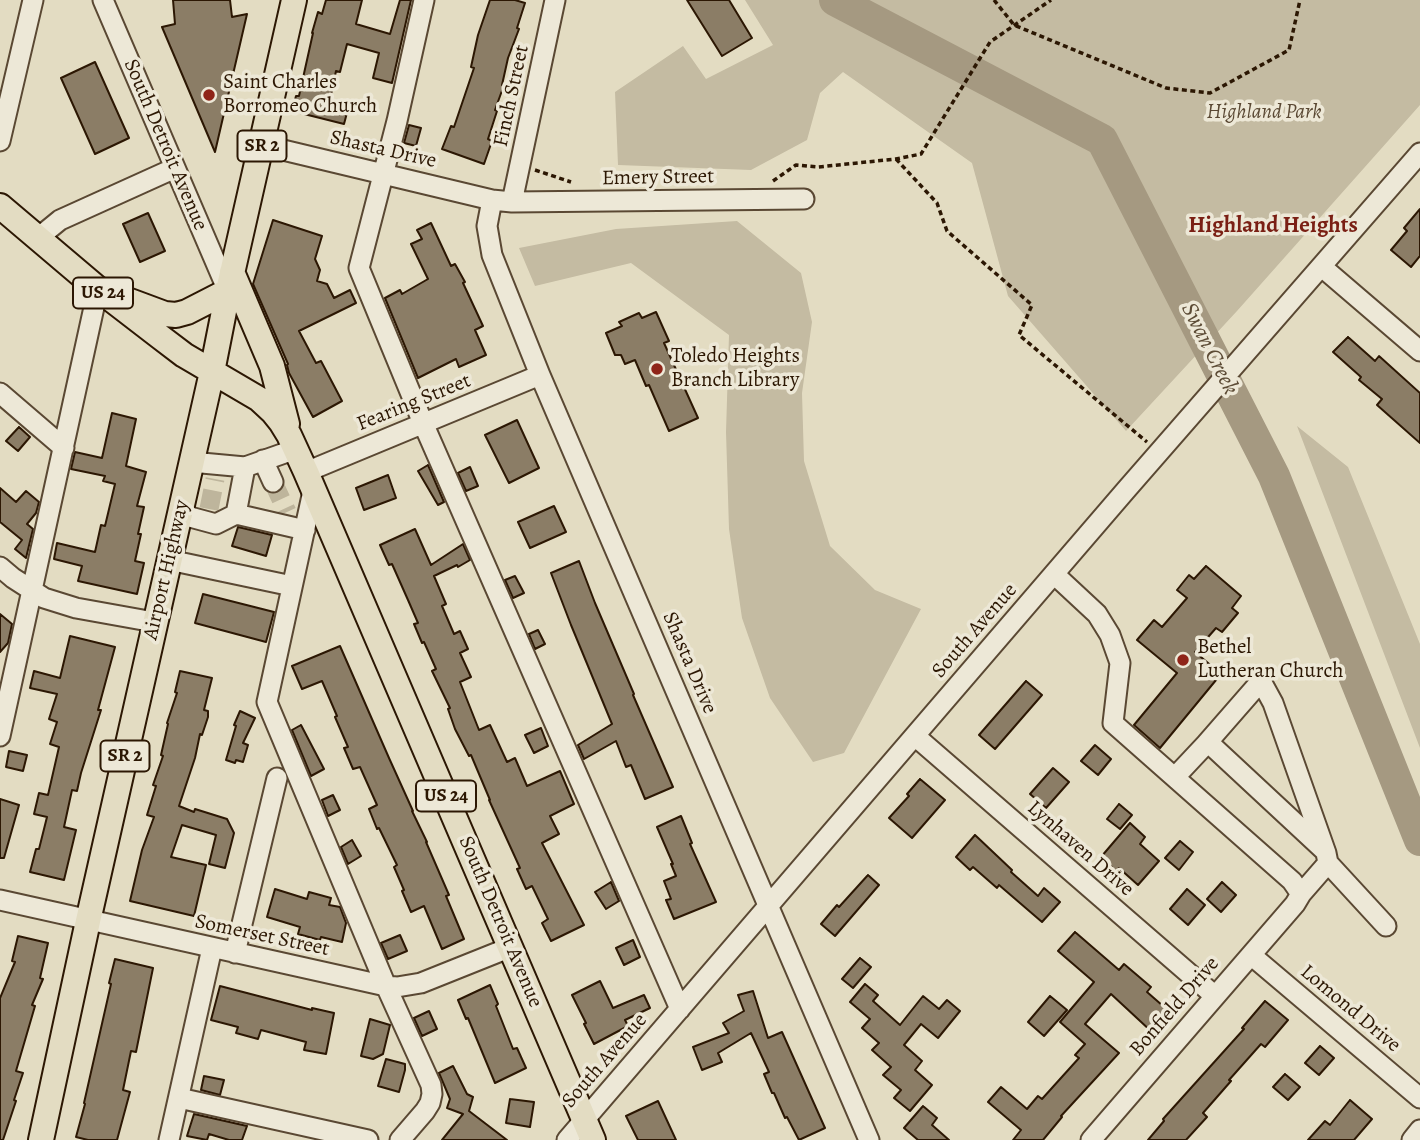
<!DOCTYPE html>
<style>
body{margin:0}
canvas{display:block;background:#e3dcc2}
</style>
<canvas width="1420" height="1140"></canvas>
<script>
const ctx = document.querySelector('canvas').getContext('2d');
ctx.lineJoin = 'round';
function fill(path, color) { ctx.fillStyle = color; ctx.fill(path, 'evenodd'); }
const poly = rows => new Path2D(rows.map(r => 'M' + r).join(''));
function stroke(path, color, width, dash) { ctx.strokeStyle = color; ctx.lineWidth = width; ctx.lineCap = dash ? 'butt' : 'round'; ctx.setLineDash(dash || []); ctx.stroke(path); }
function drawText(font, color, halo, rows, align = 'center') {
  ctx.font = font + ' Alegreya,serif'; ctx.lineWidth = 7; ctx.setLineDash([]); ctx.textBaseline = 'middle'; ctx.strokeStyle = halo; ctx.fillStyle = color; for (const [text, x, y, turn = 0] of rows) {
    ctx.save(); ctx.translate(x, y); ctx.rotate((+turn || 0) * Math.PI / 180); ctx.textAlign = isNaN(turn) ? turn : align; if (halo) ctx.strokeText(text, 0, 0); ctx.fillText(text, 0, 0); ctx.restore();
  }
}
fill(poly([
 [745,0,1420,0,1420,105,1237,311,1126,431,1008,296,972,163,843,72,820,93,807,140,751,170,618,165,615,92,683,46,706,79,773,45],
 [737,221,801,273,812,322,802,393,804,461,830,546,875,590,921,609,844,753,813,762,770,698,742,618,729,529,726,432,729,335,631,263,535,286,519,248,616,229],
 [1297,426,1348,467,1420,644,1420,748]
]), '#c4bba2');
stroke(poly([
 [835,0,1102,140,1274,476,1420,840]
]), '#a59981', 32);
const building = poly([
 [173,0,230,0,232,17,247,14,215,152,162,27,175,24,173,0],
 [326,0,362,0,356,24,390,34,400,0,411,0,392,83,373,78,379,53,347,44,340,72,336,71,329,104,348,109,344,124,292,111,296,96,299,96,313,33,312,33,318,12,322,14,326,0],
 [490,0,515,0,525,3,517,28,519,29,508,58,502,85,504,85,495,110,497,111,488,139,492,141,484,164,442,149,451,126,454,127,474,68,471,67,478,35,490,0],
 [687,0,729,0,752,38,722,56,687,0],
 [95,62,129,138,95,154,61,78,95,62],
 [409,125,421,128,416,146,404,143,409,125],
 [1420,209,1420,256,1411,267,1391,250,1407,231,1404,228,1420,209],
 [148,213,165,251,140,262,123,224,148,213],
 [273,220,322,236,315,259,320,270,317,281,327,284,334,298,350,290,356,303,299,331,316,363,321,361,342,401,313,417,289,373,287,365,288,364,253,284,273,220],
 [431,223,451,266,455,264,465,282,463,283,483,326,475,330,486,355,459,367,456,359,418,378,385,298,400,290,402,294,428,279,411,244,422,239,417,230,431,223],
 [656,312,669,341,664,343,698,418,669,431,649,385,646,386,635,360,625,364,621,355,615,355,606,333,622,326,619,322,639,313,642,318,656,312],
 [1348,337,1375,361,1379,356,1420,393,1420,443,1377,405,1382,399,1359,380,1361,377,1333,352,1348,337],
 [112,413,136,419,126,466,146,472,137,506,144,507,138,534,141,534,135,561,144,563,137,594,78,581,82,566,54,559,57,543,95,552,101,525,105,526,115,484,103,481,105,476,71,469,75,452,102,458,112,413],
 [517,420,539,468,509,483,485,435,517,420],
 [19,427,30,437,18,451,6,441,19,427],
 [428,465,444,502,438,505,418,471,428,465],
 [470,467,478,486,466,491,458,473,470,467],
 [388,475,396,498,364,510,356,488,388,475],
 [0,488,16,502,26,491,39,502,36,513,27,524,33,529,26,558,15,549,22,540,0,522,0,488],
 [554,506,566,532,530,548,518,522,554,506],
 [238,527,272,535,266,556,232,546,238,527],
 [415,529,431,565,463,544,470,560,458,567,457,565,434,576,446,604,442,606,454,634,460,631,468,649,460,653,471,677,460,682,479,730,490,725,507,762,515,758,527,786,560,771,574,804,550,816,559,834,542,843,584,925,551,941,542,923,548,919,532,886,526,889,517,869,520,868,489,800,490,800,471,755,469,756,455,729,448,709,450,708,432,671,436,669,424,642,422,643,414,624,418,623,408,600,392,564,389,565,380,545,415,529],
 [579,561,595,603,634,694,633,695,673,787,645,799,631,765,626,767,616,741,584,759,578,745,612,724,571,625,551,573,579,561],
 [1206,566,1241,596,1232,608,1238,613,1222,632,1216,628,1195,652,1221,674,1160,748,1134,725,1177,673,1137,640,1154,620,1162,627,1187,598,1177,590,1189,575,1194,579,1206,566],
 [515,576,524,593,513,598,505,580,515,576],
 [203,594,274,612,266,642,195,623,203,594],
 [0,614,12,624,8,643,0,652,0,614],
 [538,630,545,644,535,649,529,634,538,630],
 [70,636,115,647,98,710,101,710,81,773,77,791,72,790,64,827,76,830,64,880,30,872,36,849,39,849,47,817,34,814,39,793,48,795,59,747,50,744,57,722,49,719,57,694,30,688,34,671,60,678,70,636],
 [340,646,389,758,413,811,412,811,427,842,426,842,449,895,446,896,464,939,442,949,424,906,411,912,402,891,404,890,394,867,397,865,379,828,377,829,369,809,377,805,360,767,353,769,344,748,348,747,335,717,337,716,322,681,302,689,292,666,340,646],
 [180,671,212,678,204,710,208,711,208,717,202,735,200,734,195,758,179,806,194,812,195,809,227,819,234,833,225,868,209,864,216,835,182,825,171,857,206,865,194,916,130,901,142,850,154,817,147,815,156,786,153,785,163,756,161,755,168,724,167,723,177,693,175,692,180,671],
 [1026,681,1042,695,995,749,979,735,1026,681],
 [240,711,255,718,243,743,248,745,243,762,236,760,235,763,226,760,236,726,234,725,240,711],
 [301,725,324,769,311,776,292,730,301,725],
 [541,728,548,746,534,753,525,735,541,728],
 [1095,745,1111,759,1098,775,1081,761,1095,745],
 [9,751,27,755,23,771,6,767,9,751],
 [1053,768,1069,782,1046,808,1030,794,1053,768],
 [920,779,945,800,912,838,889,818,909,796,907,794,920,779],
 [333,795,340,810,328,816,322,800,333,795],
 [0,799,19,805,4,858,0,858,0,799],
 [1119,804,1132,815,1120,829,1107,819,1119,804],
 [681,816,692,843,690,844,716,902,674,919,666,900,671,899,664,881,676,876,671,864,673,864,657,827,681,816],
 [1130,823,1145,837,1140,844,1159,861,1138,885,1119,868,1116,871,1101,857,1130,823],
 [975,835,1012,870,1011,872,1038,896,1044,888,1060,902,1042,922,999,885,997,888,973,867,970,870,956,857,975,835],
 [352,840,361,856,348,864,341,847,352,840],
 [1180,841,1193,852,1179,870,1165,858,1180,841],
 [868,875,879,885,835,936,821,924,837,905,839,907,868,875],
 [611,882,619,901,606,909,595,892,611,882],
 [1222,882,1236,895,1221,912,1207,899,1222,882],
 [275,889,307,899,309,892,331,898,329,905,340,907,346,923,342,942,321,937,320,940,298,934,300,927,267,917,275,889],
 [1187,889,1205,905,1188,925,1170,909,1187,889],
 [1075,932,1119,970,1124,964,1151,987,1147,992,1171,1013,1153,1033,1111,994,1085,1024,1119,1053,1061,1116,1062,1117,1043,1140,1013,1140,1021,1130,988,1102,1001,1087,1027,1109,1038,1096,1042,1099,1079,1058,1075,1055,1085,1044,1060,1022,1094,982,1058,951,1075,932],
 [400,935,407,951,388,959,381,943,400,935],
 [18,936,48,943,40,978,43,979,32,1005,35,1006,16,1071,23,1073,14,1100,16,1101,3,1140,0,1140,0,998,15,962,12,961,18,936],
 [633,940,640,957,624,965,616,948,633,940],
 [860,958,871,967,853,988,842,979,860,958],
 [115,959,153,968,136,1052,131,1051,123,1090,130,1092,117,1140,88,1140,76,1137,85,1104,84,1103,111,984,109,983,115,959],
 [600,981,613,1008,644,995,650,1008,625,1020,628,1026,594,1044,584,1024,586,1023,572,995,600,981],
 [865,984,878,995,873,1001,900,1025,923,996,939,1009,947,1000,960,1011,938,1038,921,1024,904,1045,922,1061,915,1070,932,1085,910,1111,894,1098,901,1090,883,1075,891,1067,872,1050,879,1043,862,1028,870,1019,850,1002,865,984],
 [490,985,498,1004,496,1006,513,1049,517,1048,526,1068,495,1083,468,1018,466,1019,458,1000,490,985],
 [220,986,312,1010,312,1008,334,1013,326,1054,304,1050,306,1042,261,1030,258,1039,236,1033,238,1027,211,1020,220,986],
 [753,991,768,1038,782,1032,825,1128,799,1140,787,1117,785,1118,774,1093,772,1093,764,1074,769,1072,751,1033,718,1053,722,1062,702,1070,693,1047,729,1033,723,1023,744,1011,738,995,753,991],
 [1050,996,1067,1010,1044,1036,1028,1022,1050,996],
 [1265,1001,1288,1020,1265,1047,1261,1044,1229,1080,1231,1081,1203,1113,1207,1117,1186,1140,1148,1140,1164,1121,1163,1119,1244,1029,1242,1028,1265,1001],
 [429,1011,437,1029,422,1036,414,1018,429,1011],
 [370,1019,390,1025,383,1054,373,1059,361,1056,370,1019],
 [1320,1046,1334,1058,1319,1075,1305,1063,1320,1046],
 [386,1059,405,1064,405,1070,399,1092,378,1086,386,1059],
 [453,1066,467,1094,473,1097,469,1111,507,1140,442,1140,463,1114,447,1108,450,1099,439,1073,453,1066],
 [1285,1074,1300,1087,1288,1100,1273,1087,1285,1074],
 [204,1076,224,1080,220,1095,201,1090,204,1076],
 [510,1099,534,1102,530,1127,506,1123,510,1099],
 [1350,1100,1372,1119,1354,1140,1308,1140,1325,1121,1330,1125,1350,1100],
 [658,1101,676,1140,638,1140,626,1116,658,1101],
 [923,1106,937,1118,932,1125,949,1140,918,1140,904,1128,923,1106],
 [194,1114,247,1126,242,1140,229,1140,209,1134,207,1140,187,1136,194,1114]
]);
fill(building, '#8b7d66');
stroke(building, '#2c1703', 2);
stroke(poly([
 [273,482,287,512],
 [209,509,215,479]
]), '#beb59c', 19, [19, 10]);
const minor = poly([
 [103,0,228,291],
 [424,0,397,121,359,268,423,423,680,1009],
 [0,141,33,0],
 [262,145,492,200,512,202,804,199],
 [492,200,487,226,492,255,540,375,869,1140],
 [512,202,555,0],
 [38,238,60,220,175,168],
 [1322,267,1420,351],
 [0,393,64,448],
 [263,460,273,482],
 [191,462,245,467],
 [306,472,540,375],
 [313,491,267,702,386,986,431,1085,432,1094,430,1103,425,1111,400,1140],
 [179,514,216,524,236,514,305,530],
 [236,514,245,467,296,449],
 [169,560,292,586],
 [0,567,13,578,44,598,76,608,154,622],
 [1054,574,1097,614,1110,635,1120,663,1113,723,1292,881,1301,894,1295,904,1091,1140],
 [0,736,98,289],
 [915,736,1215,996],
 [1206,744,1261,681,1273,703,1326,853,1328,863,1301,894],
 [1175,777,1206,744,1210,744,1324,850],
 [1328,863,1386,926],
 [0,900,386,986,397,987,421,983,511,947],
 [235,953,277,778],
 [1251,955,1420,1098],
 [179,1098,368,1140],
 [169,1140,212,948],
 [567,1140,1126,490,1420,153],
 [1412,1140,1420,1130]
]);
const major = poly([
 [0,206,98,289,159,336,184,355,259,399,273,412,281,422,289,435,306,472,593,1140],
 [232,272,272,366,287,424],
 [122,298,165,314,176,315,187,312,228,291],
 [41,1140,88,921,212,372,228,291,294,0]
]);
stroke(minor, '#5a4833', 23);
stroke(major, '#2c1703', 28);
stroke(poly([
 [994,0,1014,25,1166,88,1210,93,1289,50,1300,0],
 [896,159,937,203,947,231,1032,305,1019,335,1147,442],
 [535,170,571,182],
 [773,181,796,165,818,167,896,159,921,154,990,42,1051,0],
 [592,1071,596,1079]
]), '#2c1703', 3.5, [5, 3.5]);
stroke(minor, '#ede8d7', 19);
stroke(major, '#e3dcc2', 24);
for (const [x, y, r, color] of [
 [209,95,7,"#8f2418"],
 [657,369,7,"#8f2418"],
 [1183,660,7,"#8f2418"]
]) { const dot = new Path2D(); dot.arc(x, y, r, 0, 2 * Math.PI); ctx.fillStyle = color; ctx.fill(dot); stroke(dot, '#ede8d7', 2.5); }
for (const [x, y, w] of [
 [262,146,49],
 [103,293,60],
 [125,756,49],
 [446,796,60]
]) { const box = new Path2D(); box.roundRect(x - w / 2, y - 15.5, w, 31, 5); ctx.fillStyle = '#ede8d7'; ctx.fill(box); stroke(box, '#2c1703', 2); }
drawText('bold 19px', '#2c1703', null, [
 ["SR 2",262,146],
 ["US 24",103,293],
 ["SR 2",125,756],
 ["US 24",446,796]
]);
drawText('21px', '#2c1703', '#ede8d7', [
 ["Saint Charles",223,83],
 ["Borromeo Church",223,107],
 ["Toledo Heights",671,357],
 ["Branch Library",671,381],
 ["Bethel",1197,648],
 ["Lutheran Church",1197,672]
], 'left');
drawText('21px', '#2c1703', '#ede8d7', [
 ["Finch Street",512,96,-78],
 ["South Detroit Avenue",165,145,67],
 ["Shasta Drive",383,150,13],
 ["Emery Street",658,178,-1],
 ["Fearing Street",414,403,-22],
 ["Airport Highway",167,570,-77],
 ["South Avenue",975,631,-49],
 ["Shasta Drive",689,663,67],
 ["Lynhaven Drive",1080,849,41],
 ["South Detroit Avenue",500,922,67],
 ["Somerset Street",262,936,12],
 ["Bonfield Drive",1175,1007,-49],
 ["Lomond Drive",1350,1009,40],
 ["South Avenue",605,1061,-49]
]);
drawText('italic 21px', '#5a4833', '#ede8d7', [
 ["Highland Park",1264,113]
]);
drawText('bold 23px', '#7a1f14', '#ede8d7', [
 ["Highland Heights",1273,226]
]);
drawText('italic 23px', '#5c4b35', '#ede8d7', [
 ["Swan Creek",1209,349,63]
]);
</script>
